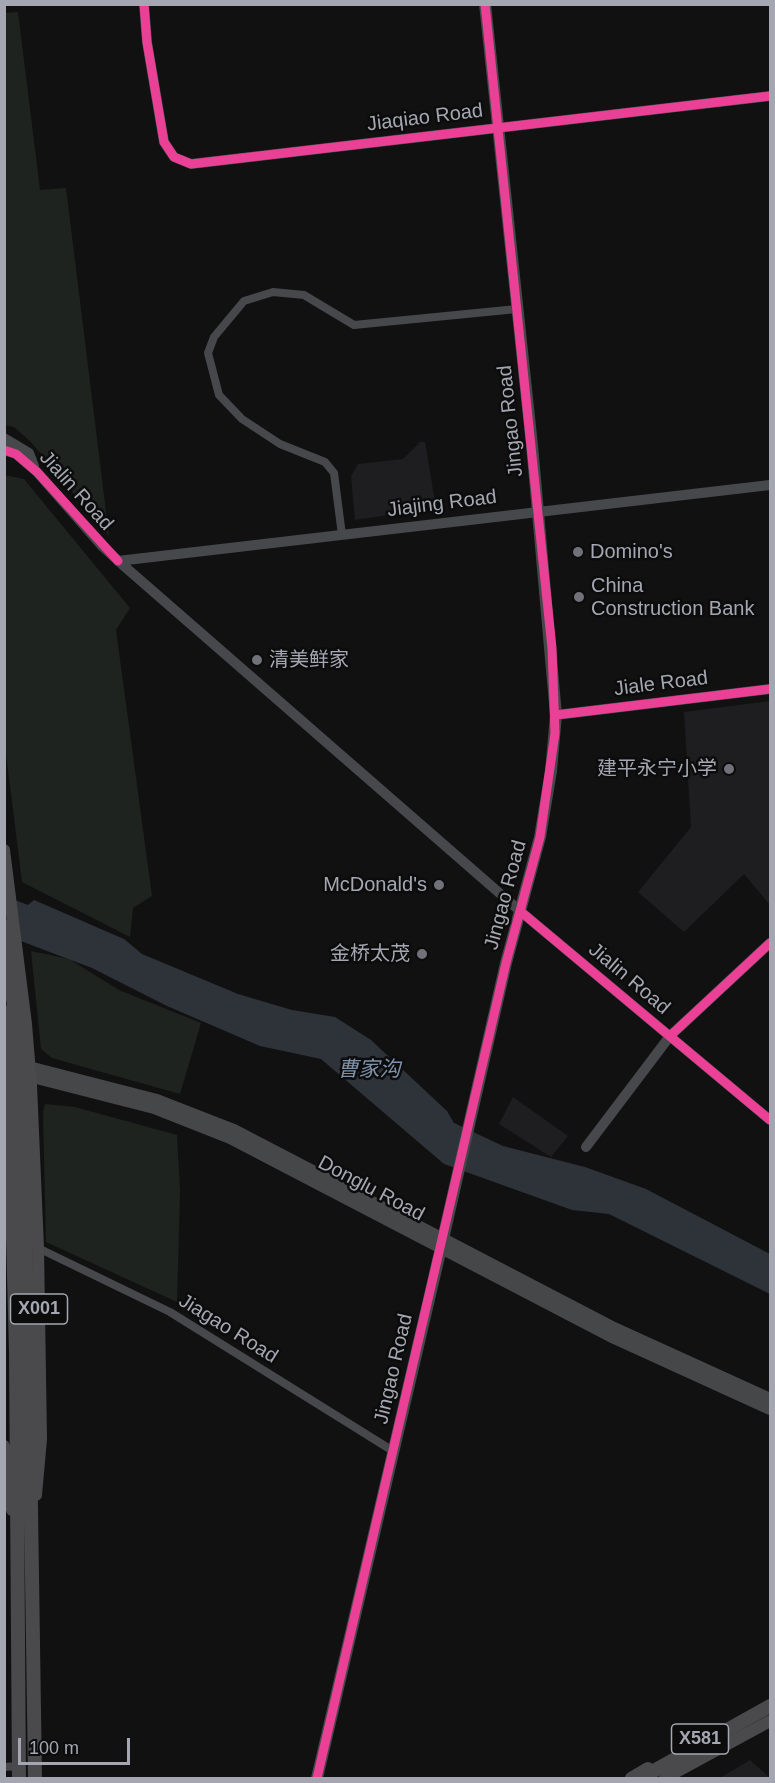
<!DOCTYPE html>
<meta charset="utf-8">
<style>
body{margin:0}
#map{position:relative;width:775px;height:1783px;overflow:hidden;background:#111112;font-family:Helvetica,sans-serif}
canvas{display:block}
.frame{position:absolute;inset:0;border:6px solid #a4a7b1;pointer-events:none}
.scale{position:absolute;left:18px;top:1738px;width:112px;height:27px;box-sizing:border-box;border:3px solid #a4a7b1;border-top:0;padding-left:8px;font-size:18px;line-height:21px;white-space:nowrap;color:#a4a7b1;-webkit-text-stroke:4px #0c0c0d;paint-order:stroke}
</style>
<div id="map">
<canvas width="775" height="1783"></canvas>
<div class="frame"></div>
<div class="scale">100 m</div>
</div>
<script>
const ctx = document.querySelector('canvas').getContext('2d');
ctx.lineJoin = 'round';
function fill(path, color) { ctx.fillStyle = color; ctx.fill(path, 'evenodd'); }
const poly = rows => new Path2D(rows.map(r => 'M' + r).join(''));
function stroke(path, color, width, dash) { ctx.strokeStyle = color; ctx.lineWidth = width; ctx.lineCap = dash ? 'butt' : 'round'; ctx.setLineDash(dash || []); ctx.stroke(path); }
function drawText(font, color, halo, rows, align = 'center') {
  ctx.font = font + ' Helvetica,"Noto Sans SC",sans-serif'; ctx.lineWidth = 5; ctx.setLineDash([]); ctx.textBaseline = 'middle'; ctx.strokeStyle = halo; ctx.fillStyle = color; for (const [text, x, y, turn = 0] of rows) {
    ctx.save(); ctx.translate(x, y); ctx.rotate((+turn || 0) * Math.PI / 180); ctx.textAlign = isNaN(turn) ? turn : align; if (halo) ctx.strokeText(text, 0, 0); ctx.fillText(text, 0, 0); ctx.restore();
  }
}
fill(poly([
 [420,442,425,442,436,508,355,520,351,476,358,464,403,459],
 [770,701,770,905,744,874,684,932,638,892,691,827,684,712],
 [513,1097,568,1136,551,1157,499,1124],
 [750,1760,770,1778,720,1778]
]), '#1e1e20');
fill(poly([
 [18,12,40,190,66,188,109,536,30,441,14,427,5,425,4,13],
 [4,475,24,479,130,608,116,630,152,896,133,908,130,937,22,882,4,737],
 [31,951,69,959,119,990,201,1023,180,1094,52,1058,41,1049],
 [45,1104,75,1107,177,1135,180,1191,177,1302,46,1242,43,1112]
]), '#1e231f');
fill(poly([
 [4,896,28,905,34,900,124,939,142,954,238,994,292,1010,335,1017,371,1040,447,1111,454,1123,503,1146,585,1167,646,1189,770,1254,770,1294,609,1214,572,1210,444,1164,321,1059,260,1046,167,1006,92,968,5,935]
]), '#2d3339');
stroke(poly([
 [342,535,334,473,325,462,280,444,242,419,219,395,208,353,214,337,244,301,273,292,304,295,354,325,517,309],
 [38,1248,170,1312,393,1451],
 [4,1767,18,1766]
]), '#47484b', 8);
stroke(poly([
 [144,4,147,42,164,142,174,157,191,164,770,96],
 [4,438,29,453,34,466],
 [4,450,16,454,37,472,102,546,124,566,520,911,770,1120],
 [118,561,770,485],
 [556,715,770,689],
 [586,1147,670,1036,770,943]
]), '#47484b', 10);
stroke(poly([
 [21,1065,157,1100,234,1130,614,1328,770,1399],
 [21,1074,154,1108,230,1138,610,1336,770,1409],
 [443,1239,506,963,540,837,551,771,556,715,532,445,485,4],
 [317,1778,441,1248]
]), '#464749', 12);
stroke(poly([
 [4,850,26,1024,31,1085,38,1248,41,1439,36,1495],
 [4,1446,12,1510],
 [631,1778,648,1768],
 [665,1778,770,1721]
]), '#4a4a4d', 12);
stroke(poly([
 [4,927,18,1038,22,1101,30,1440,35,1778],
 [4,1012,9,1085,16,1351,19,1778],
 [641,1778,770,1706]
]), '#4a4a4c', 14);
stroke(poly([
 [144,4,147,42,164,142,174,157,191,164,770,96],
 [4,450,16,454,37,472,118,561],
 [556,715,770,689],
 [520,911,770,1120],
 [670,1036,770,943],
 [317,1778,506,963,540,837,555,733,552,648,485,4]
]), '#ea4096', 9);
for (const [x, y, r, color] of [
 [578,552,6,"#717279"],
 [579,597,6,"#717279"],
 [257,660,6,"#717279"],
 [729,769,6,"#717279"],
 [439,885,6,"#717279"],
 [422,954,6,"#717279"]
]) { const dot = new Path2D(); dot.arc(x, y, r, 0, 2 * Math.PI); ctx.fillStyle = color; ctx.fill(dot); stroke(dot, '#0c0c0d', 2); }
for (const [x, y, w] of [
 [39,1309,57],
 [700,1739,57]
]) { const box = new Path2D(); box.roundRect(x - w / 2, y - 15, w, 30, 4.5); ctx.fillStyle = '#0c0c0d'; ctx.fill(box); stroke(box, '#a4a7b1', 1.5); }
drawText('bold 18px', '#a4a7b1', null, [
 ["X001",39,1309],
 ["X581",700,1739]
]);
drawText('20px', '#a4a7b1', '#0c0c0d', [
 ["Jiaqiao Road",425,118,-7],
 ["Jingao Road",511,421,-96],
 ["Jialin Road",76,491,48],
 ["Jiajing Road",442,504,-7],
 ["Jiale Road",661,684,-7],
 ["Jingao Road",506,895,-75],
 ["Jialin Road",629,979,40],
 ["Donglu Road",371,1189,28],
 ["Jiagao Road",228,1329,32],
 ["Jingao Road",394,1369,-77]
]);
drawText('20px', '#a4a7b1', '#0c0c0d', [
 ["Domino's",590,552],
 ["China",591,586],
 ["Construction Bank",591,609],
 ["清美鲜家",269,660],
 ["建平永宁小学",717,769,"right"],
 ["McDonald's",427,885,"right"],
 ["金桥太茂",410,954,"right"]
], 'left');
drawText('italic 21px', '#7e92a9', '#0c0c0d', [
 ["曹家沟",369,1070]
]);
</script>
